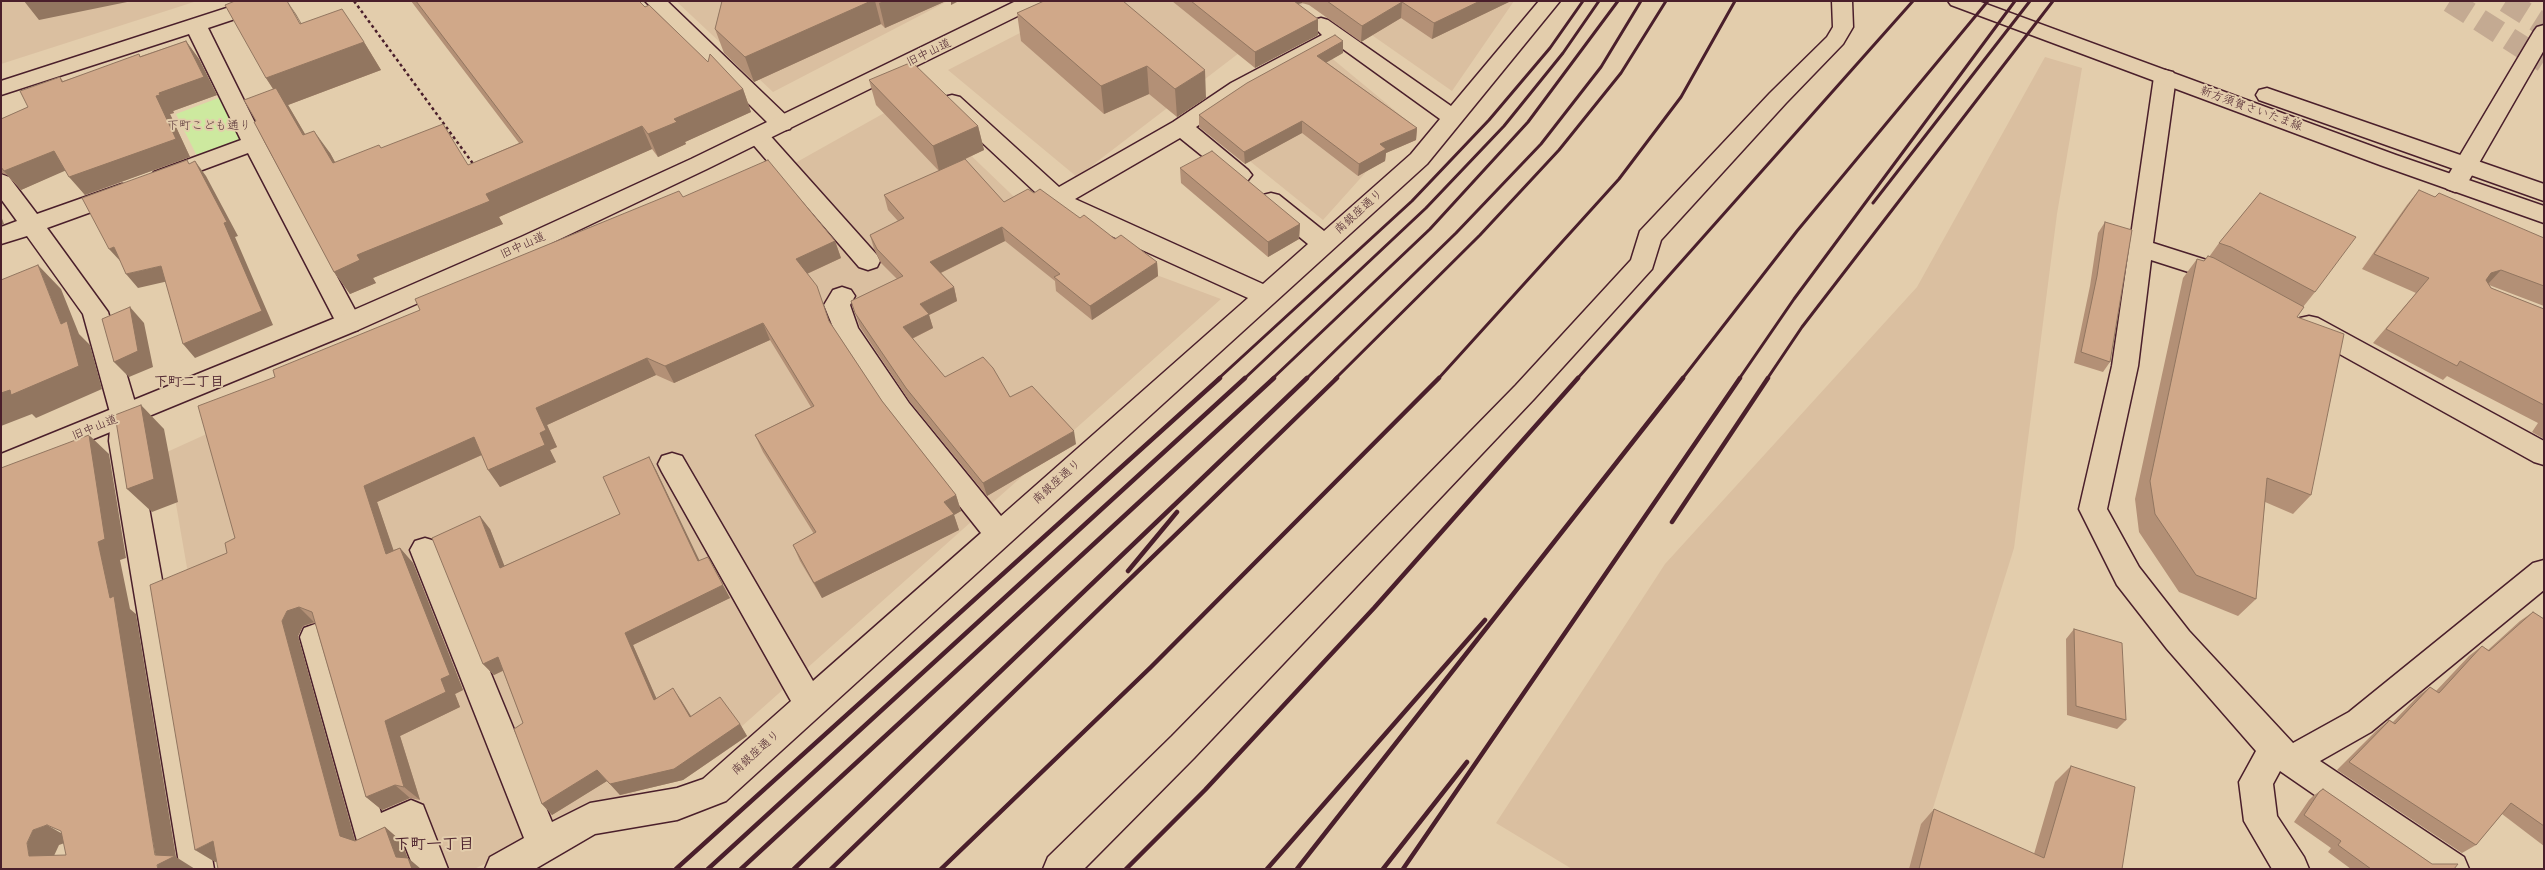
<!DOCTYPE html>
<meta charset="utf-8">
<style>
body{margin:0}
#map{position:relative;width:2545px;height:870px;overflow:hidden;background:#e3cdac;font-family:Pangolin,sans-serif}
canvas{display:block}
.frame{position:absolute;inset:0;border:2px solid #4a1f2b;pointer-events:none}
</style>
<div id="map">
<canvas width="2545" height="870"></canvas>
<div class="frame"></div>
</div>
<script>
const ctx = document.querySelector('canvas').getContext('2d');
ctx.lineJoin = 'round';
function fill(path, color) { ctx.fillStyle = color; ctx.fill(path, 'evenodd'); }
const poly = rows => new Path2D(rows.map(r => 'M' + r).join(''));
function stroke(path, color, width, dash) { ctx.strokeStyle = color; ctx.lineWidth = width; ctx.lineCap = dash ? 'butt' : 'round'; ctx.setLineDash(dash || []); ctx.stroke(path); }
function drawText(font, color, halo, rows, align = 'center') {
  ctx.font = font + ' Pangolin,"Klee One",sans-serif'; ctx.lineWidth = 4; ctx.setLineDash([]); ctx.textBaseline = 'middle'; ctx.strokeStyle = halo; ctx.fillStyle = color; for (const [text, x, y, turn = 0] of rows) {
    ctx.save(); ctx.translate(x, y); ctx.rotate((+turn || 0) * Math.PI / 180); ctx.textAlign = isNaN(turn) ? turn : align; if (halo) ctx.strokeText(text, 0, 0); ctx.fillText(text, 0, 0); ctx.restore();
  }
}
fill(poly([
 [1,1,197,1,1,64],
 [676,1,948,1,773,92],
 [1082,1,1307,1,1077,177,948,70],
 [1323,1,1514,1,1452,91],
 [1329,56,1410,123,1323,220,1210,129],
 [2045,57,2082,68,2057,214,2014,548,1914,869,1572,869,1496,823,1665,564,1917,287],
 [911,98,1057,238,1221,299,704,760,474,869,239,869,167,452,763,181]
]), '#dabfa0');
fill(poly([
 [221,97,243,139,197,156,176,114]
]), '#cde99f');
stroke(poly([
 [2450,1,2544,61],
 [2506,1,2544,25]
]), '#c4aa92', 23, [23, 12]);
const minor = poly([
 [248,1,280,1,277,5,208,28,265,143,362,323,358,330,349,332,340,330,248,153,162,185,154,182,150,177,154,172,241,140,189,34,1,95,1,81,248,1],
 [645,1,667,1,790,119,793,124,790,129,782,131,774,129,645,1],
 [1539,1,1560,1,1427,164,726,801,677,820,595,834,535,869,485,869,490,857,524,838,410,550,415,541,425,538,435,541,440,550,552,822,590,803,677,788,703,779,791,701,662,472,658,464,662,456,672,453,682,456,813,681,981,533,889,417,837,337,824,305,833,290,842,287,851,290,855,296,850,305,858,328,909,403,1001,516,1248,298,1076,220,1049,205,944,107,941,102,944,97,952,95,960,97,1059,187,1173,122,1231,83,1322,35,1311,24,1314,20,1321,18,1328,20,1451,106,1539,1],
 [1336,44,1440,119,1411,154,1324,231,1279,195,1271,193,1263,195,1259,201,1263,207,1308,244,1263,284,1075,199,1180,138,1232,180,1240,183,1248,180,1252,175,1248,170,1196,127,1247,93,1336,44],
 [1832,1,1852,1,1853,27,1843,44,1786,103,1661,240,1652,269,1534,399,1194,758,1084,869,1043,869,1048,857,1172,736,1516,385,1631,260,1640,231,1770,93,1827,37,1833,27,1832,1],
 [2544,25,2544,50,2467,184,2463,189,2455,192,2447,189,2443,184,2534,31,2537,27,2544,25],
 [2165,70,2173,72,2176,77,2153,243,2219,264,2236,274,2240,280,2236,286,2227,289,2201,276,2151,260,2138,366,2107,509,2139,567,2189,631,2293,743,2349,712,2533,563,2544,560,2544,590,2371,732,2320,761,2464,857,2469,869,2422,869,2280,771,2273,784,2277,816,2304,857,2309,869,2272,869,2244,821,2239,782,2256,751,2167,649,2117,585,2079,509,2112,366,2154,77,2157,72,2165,70],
 [758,129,766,131,877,255,880,261,877,267,868,270,859,267,750,141,747,136,750,131,758,129],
 [1,174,9,177,37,214,122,184,130,186,134,192,130,198,47,228,108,312,139,416,137,441,214,869,180,869,109,441,111,416,83,314,27,236,1,244,1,227,17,221,1,199,1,174],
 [2309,316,2318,318,2544,441,2544,465,2534,462,2300,332,2296,325,2300,318,2309,316],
 [315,624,326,628,330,637,381,813,411,800,423,805,448,869,414,869,402,838,371,852,359,848,300,637,304,628,315,624]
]);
const major = poly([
 [1016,1,1043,1,1040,5,707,169,539,249,358,330,1,477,1,454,340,316,521,237,691,159,1016,1],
 [1948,1,1978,1,2396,155,2544,206,2544,223,2380,165,1951,5,1948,1],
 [2267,88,2544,184,2544,201,2259,100,2256,95,2259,90,2267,88]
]);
stroke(minor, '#4a1f2b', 3);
stroke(major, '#4a1f2b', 3);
stroke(poly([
 [354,1,474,165]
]), '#4a1f2b', 2.5, [3, 3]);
fill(minor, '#e3cdac');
fill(major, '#e3cdac');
stroke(poly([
 [1873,203,2030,1],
 [1218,379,1412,201,1489,120,1550,48,1583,1],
 [1244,379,1426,208,1504,126,1563,53,1599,1],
 [1272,379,1430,229,1528,122,1618,1],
 [1306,379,1456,233,1541,144,1601,67,1641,1],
 [1335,379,1480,235,1559,150,1621,73,1666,1],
 [1438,379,1619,179,1681,97,1735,1],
 [1577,379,1913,1],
 [1682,379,1797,231,1988,1],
 [1739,379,1794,299,2015,1],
 [1767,379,1802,327,2053,1]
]), '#4a1f2b', 3);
stroke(poly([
 [1672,522,1768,378],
 [1128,571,1177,512],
 [676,869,1220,378],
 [708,869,1245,378],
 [741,869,1274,378],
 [794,869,1307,378],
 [831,869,1337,378],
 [941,869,1151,667,1439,378],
 [1126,869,1205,790,1374,608,1578,378],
 [1267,869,1485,620],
 [1297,869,1683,378],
 [1383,869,1467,762],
 [1403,869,1740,378]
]), '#4a1f2b', 4.5);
fill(poly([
 [411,1,639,1,645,7,708,62,743,89,751,112,685,142,686,144,658,157,652,149,499,217,503,224,373,278,376,283,350,294,334,272,256,121,273,89,266,78,301,23,364,42,381,70,288,105,305,134,330,153,335,162,381,148,468,165,519,143],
 [722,1,946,1,885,28,881,24,754,82,724,53,715,29],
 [1044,1,1206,98,1177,117,1149,94,1104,114,1021,41,1017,13],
 [1172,1,1511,1,1432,39,1401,18,1361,42,1309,5,1302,3,1298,4,1318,35,1255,68],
 [186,41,199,59,217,95,173,111,174,113,170,114,190,157,85,195,65,170,21,190,7,175,1,173,1,119,28,107,60,77,63,81,141,56],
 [1343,53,1326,62,1417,128,1416,140,1386,153,1385,161,1358,176,1302,133,1245,164,1199,127,1199,115],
 [869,80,978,126,984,150,953,165,1004,202,1034,193,1080,218,1115,239,1157,262,1158,276,1092,320,1056,291,1055,281,1005,241,941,273,954,287,957,301,929,315,933,328,912,339,945,377,1010,397,1076,444,987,496,910,402,860,327,851,301,897,279,881,263,874,249,870,235,898,221,888,210,884,195,939,171,876,105],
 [1180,168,1300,224,1299,239,1268,257,1181,183],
 [2419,190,2435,197,2544,238,2544,306,2489,285,2491,288,2544,309,2544,439,2532,432,2538,423,2447,376,2443,380,2373,343,2416,293,2362,269,2407,205],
 [2260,193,2315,292,2303,307,2297,317,2311,495,2293,514,2265,502,2256,599,2238,616,2179,592,2139,532,2135,499,2183,278,2197,259,2204,261,2209,257,2219,243],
 [683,197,835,241,841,258,807,274,829,321,882,401,956,495,961,511,954,515,959,530,822,598,800,561,793,545,814,534,763,452,755,435,811,407,770,340,674,383,656,375,547,425,557,447,550,450,556,462,500,487,482,455,377,502,393,550,400,548,413,563,463,690,455,694,460,707,400,736,420,800,410,798,382,810,366,797,315,623,303,626,298,636,355,841,385,827,401,841,408,858,216,862,215,862,227,553,235,538,275,377,420,310],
 [2105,222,2110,362,2103,372,2074,363,2090,286,2098,233],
 [649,457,656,470,699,561,730,598,633,645,656,698,681,700,691,716,740,724,747,736,683,780,620,795,607,781,552,815,542,804,523,723,503,671,494,675,483,664,490,529,504,566,620,514],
 [2533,612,2544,619,2544,846,2502,814,2476,845,2462,853,2337,770,2376,731,2389,720,2393,722,2418,696,2430,687,2436,691,2469,656,2482,646,2488,650,2520,621],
 [2074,629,2126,720,2117,729,2067,715,2066,639],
 [2071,766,2122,869,1909,869,1921,824,1934,809,2034,854,2055,782],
 [2323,789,2432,864,2454,869,2351,869,2328,852,2331,848,2294,822,2309,800,2313,796]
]), '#b39076');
fill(poly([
 [24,1,132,1,39,20],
 [287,1,296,14,318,52],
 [871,1,875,1,881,24,754,82,745,57],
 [884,1,946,1,885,28,879,3],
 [951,1,959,1,951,5],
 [1289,1,1302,1,1302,3,1293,5],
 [1480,1,1511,1,1432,39,1434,23],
 [1402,2,1401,18,1361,42,1362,26],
 [1318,19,1318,35,1255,68,1255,52],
 [186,41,199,59,217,95,173,111,174,113,170,114,190,157,85,195,69,177,159,93],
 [1343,41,1343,53,1317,68,1317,56],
 [364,42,381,70,288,105,319,158,266,78],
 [1147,66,1149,94,1104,114,1101,86],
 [1205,70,1206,98,1177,117,1175,89],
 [743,89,751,112,685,142,686,144,658,157,648,134,674,119],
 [1302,121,1302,133,1245,164,1244,152],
 [642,126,652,149,499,217,503,224,373,278,376,283,350,294,334,272,357,255,486,194],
 [978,126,984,150,939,171,933,146],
 [1417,128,1416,140,1386,153,1385,161,1358,176,1359,164,1380,144],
 [314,131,330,153,348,186,333,163],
 [54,151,69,169,21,190,4,171],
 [195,161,206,176,238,236,235,237,273,325,195,358,183,344,224,223],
 [1,216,4,224,1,225],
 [1300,224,1299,239,1268,257,1268,242],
 [1002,227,1005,241,934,276,930,262],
 [835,241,841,258,802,276,796,259],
 [114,247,122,263,109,249],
 [1157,262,1158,276,1092,320,1090,306],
 [38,265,61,289,79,334,90,345,102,389,36,418,32,414,1,426,1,393,61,324],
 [161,266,173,280,138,288,126,274],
 [2501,270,2488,284,2477,287,2491,273],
 [954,287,957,301,929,315,933,328,907,341,903,327,920,304],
 [130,307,144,323,153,367,129,377,114,362],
 [763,323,770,340,674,383,665,366],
 [647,358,656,375,547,425,557,447,550,450,556,462,500,487,488,470,540,433,536,408],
 [141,405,164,429,178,502,152,512,127,489],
 [1074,431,1076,444,987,496,983,483],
 [89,435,109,454,126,558,120,560,130,609,136,614,176,857,195,869,158,869,98,542],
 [474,437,486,453,377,502,400,569,386,554,364,486],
 [649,457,656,470,706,574,698,561],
 [956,495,961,511,954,515,959,530,822,598,814,583],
 [480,516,490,529,510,580,500,568],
 [400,548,413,563,463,690,455,694,460,707,400,736,420,800,404,787,385,721],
 [708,557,730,598,633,645,662,711,654,700,625,633],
 [299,607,314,622,303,626,298,636,357,848,340,836,282,621,287,611],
 [498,657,508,668,494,675,483,664],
 [673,688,681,700,698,728,690,717],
 [740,724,747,736,683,780,620,795,610,784],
 [597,770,607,781,552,815,542,804],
 [395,785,410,798,382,810,366,797],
 [47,825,73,840,59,845,53,858,29,856,27,843,33,830],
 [385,827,401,841,412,869,396,857],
 [213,841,232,854,215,862,195,850],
 [408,858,421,869,412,869]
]), '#927660');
const building = poly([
 [235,1,287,1,300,24,342,9,364,42,266,78,225,5,235,1],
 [416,1,639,1,645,7,649,5,708,62,710,54,743,89,674,119,677,122,648,134,642,126,486,194,490,201,357,255,360,260,334,272,254,122,256,121,244,100,276,88,303,135,314,131,333,163,379,145,381,148,443,124,468,165,523,142,416,1],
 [722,1,871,1,745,57,715,29,722,1],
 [1044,1,1123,1,1205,70,1175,89,1147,66,1101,86,1017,13,1044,1],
 [1191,1,1294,1,1318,19,1255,52,1191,1],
 [1327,1,1480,1,1434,23,1402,2,1362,26,1327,1],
 [1335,35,1343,41,1317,56,1417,128,1380,144,1386,149,1359,164,1302,121,1244,152,1199,115,1247,83,1335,35],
 [186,41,204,77,159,93,160,95,156,96,176,139,69,177,54,151,4,171,1,167,1,119,28,107,20,91,60,77,62,82,139,54,140,57,186,41],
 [912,62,978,126,933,146,869,80,912,62],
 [1212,151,1300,224,1268,242,1180,168,1212,151],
 [965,159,1004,202,1028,189,1034,193,1040,189,1080,218,1084,215,1115,239,1121,235,1157,262,1090,306,1054,277,1060,274,1002,227,930,262,954,287,920,304,929,314,903,327,945,377,983,357,993,368,1010,397,1032,386,1074,431,983,483,906,388,855,313,851,301,903,276,877,249,870,235,904,218,884,195,965,159],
 [187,160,189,164,195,161,227,222,224,223,262,311,183,344,161,266,126,274,114,247,109,249,82,198,187,160],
 [768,160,835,241,796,259,817,286,829,321,882,401,956,495,944,502,954,514,814,583,793,545,816,532,755,435,814,406,763,323,665,366,647,358,536,408,546,430,540,433,545,445,488,470,474,437,364,486,386,554,400,548,450,675,441,679,446,692,385,721,404,787,395,785,366,797,312,612,299,607,287,611,282,621,340,836,355,841,385,827,396,857,408,858,412,869,218,869,213,841,195,850,150,585,227,553,225,543,235,538,198,406,275,377,273,370,420,310,415,299,679,191,683,197,768,160],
 [2419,190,2435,197,2439,193,2544,238,2544,286,2501,270,2491,273,2486,280,2491,288,2544,309,2544,405,2460,361,2457,366,2386,329,2429,278,2374,254,2419,190],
 [2260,193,2356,237,2315,292,2231,247,2219,243,2260,193],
 [2105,222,2132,230,2110,362,2081,352,2097,276,2105,222],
 [2208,256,2214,258,2304,307,2297,317,2344,334,2311,495,2267,478,2256,599,2196,575,2155,514,2150,481,2197,259,2204,261,2208,256],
 [38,265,61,324,67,321,79,366,11,395,10,390,1,393,1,280,38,265],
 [130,307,138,351,114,362,102,319,130,307],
 [141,405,154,479,127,489,115,415,141,405],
 [89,435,105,539,98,542,110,598,114,596,155,855,175,856,157,865,158,869,1,869,1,468,89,435],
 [47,825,61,831,66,855,29,856,27,843,33,830,47,825],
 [649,457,698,561,708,557,723,585,625,633,654,700,673,688,690,717,720,697,740,724,674,769,610,784,597,770,542,804,514,729,523,723,498,657,483,664,432,538,480,516,500,568,620,514,603,477,649,457],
 [2533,612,2544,619,2544,826,2511,803,2476,845,2349,762,2388,722,2389,720,2395,724,2430,687,2439,693,2482,646,2489,651,2533,612],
 [2074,629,2122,643,2126,720,2076,706,2074,629],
 [2071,766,2135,787,2122,869,1919,869,1934,809,2044,858,2071,766],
 [2323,789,2432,864,2458,864,2454,869,2371,869,2338,845,2341,841,2304,815,2319,792,2323,789]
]);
fill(building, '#d0a889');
stroke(building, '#927660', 1);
drawText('12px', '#4a1f2b', '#e3cdac', [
 ["旧中山道",929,53,-26],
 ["新方須賀さいたま線",2251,109,20],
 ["南銀座通り",1359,212,-42],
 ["旧中山道",523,246,-24],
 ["旧中山道",95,428,-22],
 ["南銀座通り",1057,482,-42],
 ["南銀座通り",756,753,-42]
]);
drawText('12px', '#573337', '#e3cdac', [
 ["下町こども通り",209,126]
]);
drawText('bold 14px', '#4a1f2b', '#e3cdac', [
 ["下町二丁目",189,382]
]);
drawText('bold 16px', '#4a1f2b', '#e3cdac', [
 ["下町一丁目",434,845]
]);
</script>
